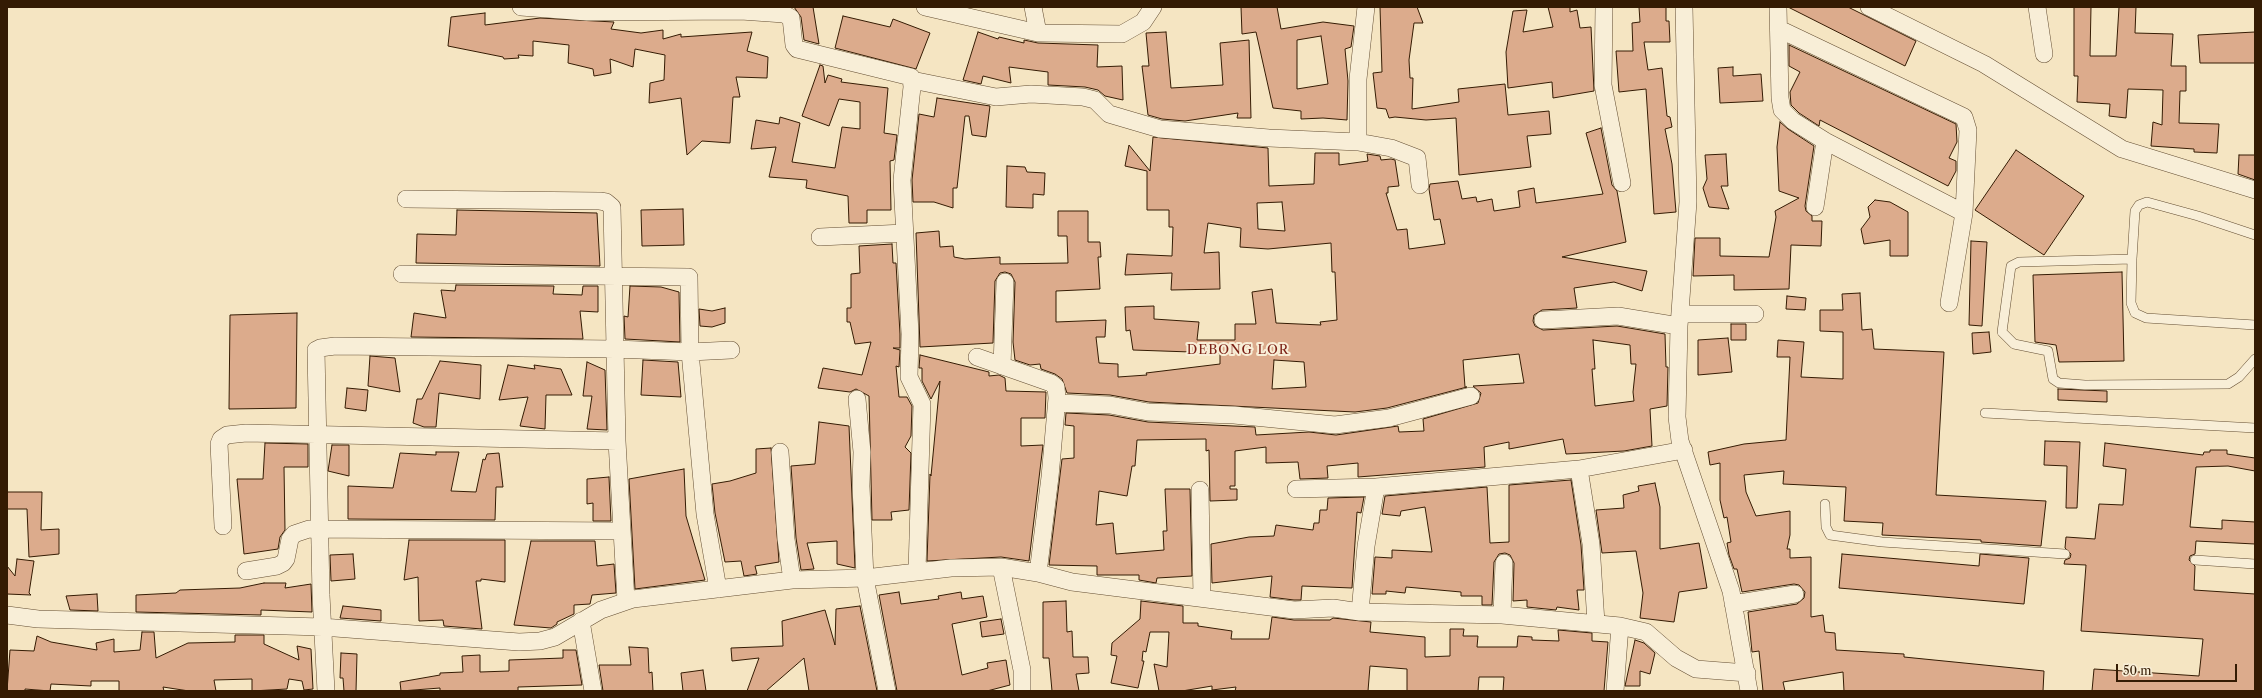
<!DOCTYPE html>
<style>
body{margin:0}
#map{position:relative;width:2262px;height:698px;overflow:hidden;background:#f5e5c2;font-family:"Libre Caslon Text",serif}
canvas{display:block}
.frame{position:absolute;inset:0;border:8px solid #341b03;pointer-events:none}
.scale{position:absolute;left:2116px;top:664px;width:121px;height:18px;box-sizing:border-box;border:2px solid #341b03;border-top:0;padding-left:5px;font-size:12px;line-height:14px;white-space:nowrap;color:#341b03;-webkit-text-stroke:3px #f8eed7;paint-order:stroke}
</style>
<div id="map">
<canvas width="2262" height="698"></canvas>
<div class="frame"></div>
<div class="scale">50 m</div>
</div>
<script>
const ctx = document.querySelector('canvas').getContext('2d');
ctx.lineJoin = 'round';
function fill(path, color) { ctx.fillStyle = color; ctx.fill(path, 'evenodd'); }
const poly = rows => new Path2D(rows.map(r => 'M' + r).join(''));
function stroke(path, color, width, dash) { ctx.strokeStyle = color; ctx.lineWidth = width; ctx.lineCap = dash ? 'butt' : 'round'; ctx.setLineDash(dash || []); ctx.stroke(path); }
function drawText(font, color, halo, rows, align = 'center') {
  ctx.font = font + ' "Libre Caslon Text",serif'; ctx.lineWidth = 4; ctx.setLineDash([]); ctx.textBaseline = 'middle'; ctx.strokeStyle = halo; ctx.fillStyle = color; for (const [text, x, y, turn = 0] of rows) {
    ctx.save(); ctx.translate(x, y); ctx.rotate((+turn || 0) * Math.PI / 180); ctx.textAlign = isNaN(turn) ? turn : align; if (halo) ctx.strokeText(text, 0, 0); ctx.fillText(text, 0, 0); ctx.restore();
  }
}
const building = poly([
 [794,7,813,7,819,44,804,40,801,17,794,7],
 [1241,7,1277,7,1281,29,1323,22,1354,26,1351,47,1345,49,1348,81,1347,120,1323,118,1301,119,1301,111,1273,108,1256,32,1242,34,1241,7],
 [1321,36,1328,84,1297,89,1297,40,1321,36],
 [1380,7,1417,7,1423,23,1414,23,1409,60,1410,78,1413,78,1412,109,1459,102,1458,89,1505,84,1508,115,1549,111,1551,134,1527,136,1531,167,1459,175,1456,118,1426,120,1395,117,1389,118,1386,109,1377,108,1373,73,1382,72,1380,7],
 [1548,7,1570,7,1570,12,1577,10,1580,28,1591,27,1594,91,1553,98,1552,82,1508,88,1506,52,1513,11,1527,10,1523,32,1553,27,1548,7],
 [1639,7,1666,7,1666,21,1669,21,1670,42,1644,42,1648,70,1662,68,1667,116,1670,117,1672,127,1665,129,1672,164,1676,212,1654,214,1646,89,1619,92,1616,51,1633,51,1632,23,1640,22,1639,7],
 [1788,7,1848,7,1916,41,1905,66,1788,7],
 [2074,7,2091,7,2090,56,2116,56,2119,7,2136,7,2135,33,2173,34,2171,66,2186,66,2186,91,2180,91,2179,123,2219,124,2217,153,2194,152,2194,149,2151,146,2153,122,2162,125,2163,90,2128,89,2126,118,2109,116,2110,104,2077,102,2078,76,2074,76,2074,7],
 [485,13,485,25,540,18,614,22,611,29,641,33,663,30,663,39,681,34,681,37,752,32,747,51,768,57,767,78,736,77,740,97,733,97,730,143,702,141,687,155,681,98,649,103,650,83,664,80,665,55,635,49,633,67,610,59,611,73,594,76,593,69,568,63,569,45,533,41,533,56,518,55,519,58,504,59,503,57,448,46,451,17,485,13],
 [843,16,890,27,893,19,930,33,916,69,835,48,843,16],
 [978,32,998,39,999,37,1024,43,1024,40,1038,43,1098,45,1097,67,1122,66,1123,100,1105,96,1098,90,1085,87,1048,85,1048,72,1009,67,1011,83,983,76,981,84,963,80,978,32],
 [1166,32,1171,88,1223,85,1220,43,1249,40,1251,118,1237,118,1238,113,1185,121,1162,119,1148,115,1142,66,1149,66,1146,33,1166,32],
 [2255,32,2255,63,2200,63,2198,35,2255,32],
 [1789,45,1956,124,1957,142,1949,158,1956,161,1956,171,1948,186,1820,120,1819,126,1799,113,1791,105,1790,92,1800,72,1789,66,1789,45],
 [820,65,823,66,825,83,828,75,842,79,841,82,888,88,884,133,897,135,894,160,890,161,891,210,867,210,867,223,849,223,848,196,806,188,807,180,769,177,776,147,751,149,756,120,779,124,780,117,800,123,792,162,835,168,842,127,860,129,860,102,839,99,829,126,802,116,820,65],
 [1733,67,1733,76,1761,74,1763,101,1720,103,1718,68,1733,67],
 [937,98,990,106,986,137,972,135,969,116,965,116,957,188,953,188,953,208,934,202,913,202,912,180,919,114,934,117,937,98],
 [1780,122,1788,129,1814,146,1805,206,1806,211,1812,216,1812,221,1822,221,1821,246,1791,245,1789,289,1734,290,1734,275,1693,276,1695,238,1720,238,1720,256,1769,257,1776,217,1775,211,1799,198,1779,191,1777,147,1780,122],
 [1601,128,1612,185,1617,191,1626,242,1562,257,1647,271,1642,291,1614,282,1574,288,1577,308,1542,310,1534,315,1533,321,1535,326,1543,330,1617,326,1665,334,1666,367,1668,367,1667,406,1650,409,1652,446,1624,451,1566,454,1563,439,1509,449,1509,442,1484,447,1485,467,1358,477,1358,463,1327,466,1328,478,1300,479,1298,462,1266,463,1266,447,1235,451,1235,486,1230,486,1230,489,1237,489,1237,500,1210,501,1209,450,1206,451,1206,439,1137,440,1135,466,1132,466,1127,496,1099,491,1096,525,1113,523,1116,554,1164,550,1163,531,1167,531,1165,489,1190,489,1192,576,1157,578,1156,583,1139,580,1139,575,1097,575,1097,566,1049,565,1062,459,1074,458,1074,426,1065,425,1066,413,1109,415,1148,422,1255,427,1256,435,1309,432,1336,435,1398,426,1399,432,1424,431,1423,419,1478,403,1481,393,1473,386,1524,383,1519,354,1463,360,1465,387,1467,387,1387,408,1355,412,1149,402,1110,395,1067,393,1062,379,1055,374,1041,369,1040,364,1030,365,1015,360,1013,342,1015,282,1011,274,1005,272,1000,273,995,281,993,343,920,347,916,233,939,231,940,247,953,246,954,257,965,259,1000,257,1000,264,1068,263,1067,236,1058,236,1058,211,1088,211,1088,242,1100,242,1101,257,1098,257,1100,289,1056,291,1056,322,1106,320,1105,337,1096,337,1099,363,1118,364,1118,377,1147,375,1146,373,1220,364,1220,353,1133,350,1130,330,1126,331,1125,307,1154,306,1154,319,1199,322,1197,340,1235,340,1235,324,1256,324,1252,292,1272,289,1276,323,1321,325,1320,322,1337,320,1335,272,1332,272,1331,243,1268,249,1240,247,1241,228,1208,223,1204,253,1219,252,1220,289,1171,290,1172,273,1125,275,1127,254,1172,256,1173,227,1169,227,1169,210,1147,210,1147,171,1125,166,1129,145,1150,171,1153,137,1268,148,1269,186,1314,184,1315,153,1339,153,1339,165,1368,161,1367,154,1380,156,1381,160,1391,159,1395,160,1399,186,1388,187,1388,193,1386,193,1397,230,1407,229,1409,249,1445,244,1440,219,1434,220,1429,189,1430,184,1458,181,1462,199,1476,197,1477,202,1492,199,1494,211,1520,207,1518,191,1534,188,1536,203,1603,194,1586,133,1601,128],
 [1282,202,1285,231,1258,229,1257,203,1282,202],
 [1593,340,1630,345,1631,364,1636,364,1633,392,1634,401,1595,406,1592,369,1595,369,1593,340],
 [1274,360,1304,362,1306,387,1272,389,1274,360],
 [2016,150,2084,196,2044,255,1975,210,2016,150],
 [1726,154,1728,186,1721,186,1729,209,1709,207,1703,188,1707,179,1705,155,1726,154],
 [2239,155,2255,155,2255,180,2238,174,2239,155],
 [1007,166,1025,167,1027,172,1045,173,1044,195,1033,194,1033,208,1006,207,1007,166],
 [1875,200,1890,202,1908,212,1908,256,1890,256,1890,240,1864,244,1861,229,1870,217,1868,207,1875,200],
 [683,209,684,245,642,246,641,210,683,209],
 [457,210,597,213,600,266,416,263,417,234,456,235,457,210],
 [1971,241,1987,242,1982,326,1969,325,1971,241],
 [892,244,893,263,896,263,900,334,900,348,893,348,900,350,899,367,896,366,899,397,907,397,912,406,911,436,905,447,911,453,909,510,891,512,892,520,872,520,869,396,856,389,850,392,818,388,823,368,862,375,871,342,855,344,850,322,847,322,847,308,851,308,851,274,860,273,859,246,892,244],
 [2122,272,2124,361,2059,362,2056,345,2035,342,2033,275,2122,272],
 [456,285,554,286,553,294,582,295,583,286,598,286,598,312,580,311,583,339,411,337,414,313,446,318,441,290,455,291,456,285],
 [630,286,661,287,679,292,680,342,625,339,624,316,628,317,630,286],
 [1860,293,1862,330,1872,329,1874,349,1944,352,1936,495,2046,501,2041,546,1981,542,1981,540,1882,535,1883,523,1844,521,1846,487,1783,484,1784,471,1744,475,1746,492,1756,516,1790,511,1790,535,1787,549,1790,549,1790,558,1811,557,1811,617,1823,615,1825,632,1835,633,1836,650,1904,654,1904,657,2044,671,2043,691,1844,691,1843,672,1783,682,1785,691,1763,691,1759,651,1752,652,1748,612,1797,604,1804,598,1805,592,1799,585,1794,584,1742,592,1737,569,1734,569,1729,555,1727,543,1731,542,1727,517,1724,518,1720,500,1720,463,1710,465,1708,452,1744,444,1786,440,1790,357,1777,357,1778,340,1804,342,1801,377,1843,379,1843,332,1820,331,1820,310,1843,310,1842,294,1860,293],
 [1787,296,1806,298,1805,310,1786,309,1787,296],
 [725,308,725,323,712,327,700,326,699,309,712,311,725,308],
 [297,313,296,408,229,409,230,315,297,313],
 [1731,324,1746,324,1746,340,1731,340,1731,324],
 [1989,332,1991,352,1973,354,1972,333,1989,332],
 [1728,338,1732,372,1698,375,1698,340,1728,338],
 [920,355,989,372,989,376,999,375,1005,378,1006,391,1046,392,1045,418,1021,418,1021,446,1043,445,1029,561,1001,557,927,561,930,474,931,476,940,381,931,399,922,381,922,368,919,368,920,355],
 [370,356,395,358,400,392,368,386,370,356],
 [643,360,678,362,681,397,641,395,643,360],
 [440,361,481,365,480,399,439,393,436,427,424,427,413,423,417,399,422,399,440,361],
 [587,362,605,370,607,430,587,429,592,396,583,396,587,362],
 [508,365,535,369,534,365,561,369,572,395,546,395,545,429,520,426,528,397,499,400,508,365],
 [347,388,368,390,366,411,345,408,347,388],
 [2058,389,2107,391,2107,402,2058,400,2058,389],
 [819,422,849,426,855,568,837,564,837,541,807,543,814,569,801,570,796,538,791,466,815,464,819,422],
 [2045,441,2080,442,2077,508,2066,508,2067,466,2044,465,2045,441],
 [265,443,308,444,308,467,284,467,285,530,280,537,278,549,244,554,237,479,263,479,265,443],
 [2105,443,2203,455,2204,452,2210,452,2210,450,2227,450,2227,454,2255,458,2255,471,2228,466,2196,467,2190,527,2222,529,2222,520,2255,522,2255,544,2196,541,2195,554,2190,556,2189,560,2195,566,2194,590,2255,594,2255,691,2092,691,2094,669,2199,676,2203,639,2081,631,2086,565,2064,564,2065,560,2070,558,2071,554,2065,548,2066,537,2095,539,2099,504,2123,505,2126,469,2103,466,2105,443],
 [332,445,349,445,349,476,328,471,332,445],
 [771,448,779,562,755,566,757,574,744,576,741,561,725,562,715,513,712,484,730,481,756,473,756,449,771,448],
 [436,452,459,452,451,491,476,492,483,459,485,460,487,454,499,453,503,487,496,487,495,520,348,519,348,486,393,488,400,453,436,455,436,452],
 [684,469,686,516,705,580,635,589,629,479,684,469],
 [609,477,611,521,593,521,593,503,587,504,587,479,609,477],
 [1571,480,1581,545,1584,590,1577,590,1579,610,1557,607,1556,610,1527,607,1527,600,1513,601,1514,563,1510,555,1505,553,1499,554,1494,562,1492,605,1482,605,1482,596,1461,596,1461,592,1406,587,1405,593,1386,591,1386,594,1372,594,1375,557,1392,558,1392,550,1432,552,1425,507,1401,511,1400,516,1382,514,1385,496,1487,487,1490,543,1509,542,1509,485,1571,480],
 [1655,483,1660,507,1660,549,1699,543,1707,588,1679,592,1674,622,1640,618,1643,593,1636,551,1602,553,1596,510,1624,508,1623,495,1639,491,1638,486,1655,483],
 [7,492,42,492,41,530,59,529,59,554,29,557,27,509,7,509,7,492],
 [1364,497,1361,513,1357,512,1352,588,1302,586,1301,600,1294,600,1270,597,1272,576,1212,583,1211,544,1249,537,1274,536,1276,525,1313,530,1314,523,1319,523,1320,510,1327,510,1328,498,1364,497],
 [409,540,505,540,505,582,481,579,481,581,476,581,482,629,444,626,443,620,419,621,418,577,404,580,409,540],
 [531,541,595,541,597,566,614,564,616,593,592,595,590,604,574,605,574,614,557,622,557,624,551,628,514,625,531,541],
 [353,554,355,579,331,581,330,555,353,554],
 [1842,554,1979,566,1980,554,2029,558,2024,604,1839,588,1842,554],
 [17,559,34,561,29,593,31,595,7,594,7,566,15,576,17,559],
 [264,583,286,583,285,588,311,584,312,612,261,610,261,615,136,612,136,595,176,593,180,590,240,588,264,583],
 [899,592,901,604,939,599,938,596,961,592,962,599,983,596,987,617,952,624,962,675,988,668,987,663,1006,660,1010,685,987,691,897,691,879,595,899,592],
 [97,594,98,611,70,610,66,596,97,594],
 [1066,601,1067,632,1072,631,1073,657,1088,657,1089,673,1076,674,1079,691,1052,691,1049,658,1043,658,1043,602,1066,601],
 [1141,601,1183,606,1183,623,1198,623,1198,626,1232,631,1231,639,1269,639,1272,617,1294,620,1330,620,1333,618,1371,622,1370,632,1425,637,1425,657,1450,656,1450,629,1464,629,1463,636,1478,636,1477,647,1517,647,1518,636,1532,637,1532,640,1559,641,1558,630,1592,633,1592,641,1608,642,1604,691,1503,691,1504,677,1479,677,1478,691,1407,691,1407,669,1370,666,1368,691,1235,691,1236,687,1212,690,1212,686,1182,691,1159,691,1154,664,1167,667,1169,632,1150,632,1146,652,1143,651,1142,661,1144,661,1138,688,1111,683,1117,656,1111,655,1112,643,1140,619,1141,601],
 [343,606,381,610,381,621,340,618,343,606],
 [860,606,877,691,809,691,804,658,766,691,747,691,759,658,732,661,731,648,783,646,782,621,825,610,835,645,836,609,860,606],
 [1001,619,1004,634,982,637,980,622,1001,619],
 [142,632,154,632,156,658,188,643,235,642,235,635,264,635,264,644,299,660,297,646,311,649,313,689,304,690,302,681,289,679,287,689,252,691,252,679,214,680,216,691,189,691,163,687,164,691,119,691,119,681,91,681,91,686,51,684,50,691,25,689,25,691,7,691,10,650,34,651,37,636,51,642,97,650,96,643,114,639,114,652,140,650,142,632],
 [1635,640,1644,643,1655,653,1650,674,1640,671,1640,686,1625,686,1635,640],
 [629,647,648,648,649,673,652,672,653,691,603,691,599,665,631,665,629,647],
 [563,650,576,650,582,685,518,687,518,691,440,691,440,688,401,691,400,682,440,675,440,673,463,672,462,656,480,655,480,672,509,671,509,660,563,658,563,650],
 [341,653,357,654,356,691,344,691,343,678,340,678,341,653],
 [703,670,706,691,683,691,681,673,703,670]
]);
fill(building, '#dcab8c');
stroke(building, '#341b03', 1);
const service = poly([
 [2255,235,2198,216,2147,202,2139,205,2135,211,2132,259,2019,262,2011,266,2002,332,2014,344,2048,351,2053,379,2059,383,2085,385,2228,384,2239,377,2255,359],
 [2132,259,2131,303,2135,313,2146,318,2255,325],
 [1985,413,2255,428],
 [1825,504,1826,527,1830,535,1882,542,2065,554],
 [2195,560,2255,564]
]);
const minor = poly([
 [521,7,587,12,741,11,784,14,791,18,794,45,797,49,911,77,912,87,902,180,910,334,909,377,922,404,917,571],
 [925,7,1038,33,1122,34,1143,22,1153,7],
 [1033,7,1038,33],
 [1604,7,1603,85,1622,183],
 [1684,7,1688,202,1679,326,1677,417,1680,441,1731,591,1749,691],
 [1778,7,1780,98,1782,110,1793,121,1825,141,1964,213,1949,303],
 [1869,7,1984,64,2122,149,2255,190],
 [2037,7,2044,54],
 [1779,29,1964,117,1968,130,1964,213],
 [912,80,996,97,1031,94,1083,97,1095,100,1109,114,1160,129,1269,138,1358,142,1358,79,1366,7],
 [1358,142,1391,148,1417,158,1420,185],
 [406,199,600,201,606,202,612,207,617,441,626,601],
 [1815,207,1825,141],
 [820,237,904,233],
 [402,274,689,277,690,352,705,514,718,589],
 [1680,314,1755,314],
 [1543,320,1618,316,1679,326],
 [977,357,1051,383,1056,387,1057,398,1050,477,1038,573],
 [1002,366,1005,282],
 [857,399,862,452,861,486,865,578,887,691],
 [1057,403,1110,405,1148,412,1234,415,1335,425,1389,418,1471,396],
 [780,452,786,539,792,580],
 [1579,469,1591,544,1596,623],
 [1296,489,1376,487,1579,469,1684,450],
 [1200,490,1202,598],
 [223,526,219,444,221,439,227,435,246,433,617,441],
 [1001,567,1022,670,1022,691],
 [246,571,277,566,283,563,286,559,290,539,294,534,309,529,622,531],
 [1733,604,1795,594],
 [1360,612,1366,546,1376,487],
 [7,615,38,619,322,627,519,642,540,641,555,637,601,610,633,599,792,580,865,578,951,568,1001,567,1038,573,1072,582,1294,610,1333,608,1360,612,1502,615,1620,626,1646,632,1676,658,1696,669,1747,673],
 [1502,615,1504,563],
 [581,621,593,691],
 [326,691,321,595,316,350,320,348,335,346,615,349,690,352,731,350],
 [1615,691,1620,626]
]);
stroke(service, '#644e33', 10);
stroke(minor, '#644e33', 18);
stroke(service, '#f8eed7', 9);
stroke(minor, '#f8eed7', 17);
ctx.letterSpacing = '1px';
drawText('13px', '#7a1f14', '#f8eed7', [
 ["DEBONG LOR",1238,350]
]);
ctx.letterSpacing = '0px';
</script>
